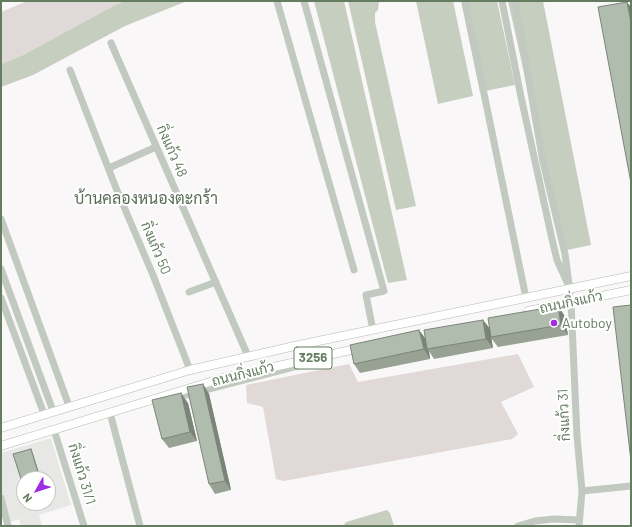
<!DOCTYPE html>
<meta charset="utf-8">
<style>
body{margin:0}
#map{position:relative;width:632px;height:527px;overflow:hidden;background:#f9f7f8;font-family:Barlow,sans-serif}
canvas{display:block}
.frame{position:absolute;inset:0;border:2px solid #647c5f;pointer-events:none}
.north{position:absolute;left:16px;top:471px;width:40px;height:40px;box-sizing:border-box;background:#fff;border:1px solid #c1cbbf;border-radius:50%;rotate:231deg;font-size:11px;font-weight:700;line-height:16px;text-align:center;color:#647c5f}
.north::after{content:'';display:block;margin:auto;width:14px;height:18px;background:#9f2be5;clip-path:polygon(50% 0,100% 100%,50% 72%,0 100%)}
</style>
<div id="map">
<canvas width="632" height="527"></canvas>
<div class="frame"></div>
<div class="north">N</div>
</div>
<script>
const ctx = document.querySelector('canvas').getContext('2d');
ctx.lineJoin = 'round';
function fill(path, color) { ctx.fillStyle = color; ctx.fill(path, 'evenodd'); }
const poly = rows => new Path2D(rows.map(r => 'M' + r).join(''));
function stroke(path, color, width, dash) { ctx.strokeStyle = color; ctx.lineWidth = width; ctx.lineCap = dash ? 'butt' : 'round'; ctx.setLineDash(dash || []); ctx.stroke(path); }
function drawText(font, color, halo, rows, align = 'center') {
  ctx.font = font + ' Barlow,Sarabun,sans-serif'; ctx.lineWidth = 4; ctx.setLineDash([]); ctx.textBaseline = 'middle'; ctx.strokeStyle = halo; ctx.fillStyle = color; for (const [text, x, y, turn = 0] of rows) {
    ctx.save(); ctx.translate(x, y); ctx.rotate((+turn || 0) * Math.PI / 180); ctx.textAlign = isNaN(turn) ? turn : align; if (halo) ctx.strokeText(text, 0, 0); ctx.fillText(text, 0, 0); ctx.restore();
  }
}
fill(poly([
 [51,438,71,505,39,515,42,526,21,526,19,519,10,522,1,489,1,453],
 [24,479,48,479,48,503,24,503]
]), '#e7e8e6');
fill(poly([
 [27,1,125,1,115,5,23,55,1,64,1,12],
 [518,354,534,387,501,402,518,434,512,439,284,481,276,479,263,407,247,403,246,385,349,364,358,382]
]), '#e1d8d8');
fill(poly([
 [125,1,187,1,125,26,33,75,1,87,1,64,23,55,115,5],
 [314,1,344,1,407,280,388,283],
 [348,1,379,1,378,10,375,13,375,22,416,206,396,210],
 [416,1,453,1,473,96,438,104],
 [461,1,497,1,515,85,480,92],
 [508,1,543,1,591,245,567,250,560,234],
 [387,510,390,513,394,526,343,526,346,522]
]), '#c6cec0');
const major = poly([
 [528,311,631,290],
 [1,428,190,370,299,345,631,276],
 [1,446,223,378,360,348]
]);
stroke(major, '#b3bcb1', 9);
stroke(poly([
 [277,1,354,270],
 [304,1,384,291,366,295,373,330],
 [465,1,526,298],
 [502,1,521,97,552,239,557,260,567,282],
 [515,1,543,162,565,254,570,292],
 [111,43,248,356],
 [70,70,116,188,153,275,190,370],
 [109,168,156,147],
 [1,219,69,406],
 [1,269,53,411],
 [189,292,216,282],
 [1,298,44,414],
 [571,302,577,436,582,491,579,526],
 [174,398,309,363],
 [115,412,110,413,140,526],
 [54,430,84,526],
 [582,491,631,486],
 [1,498,8,526],
 [518,526,535,521,554,519,579,520]
]), '#c1c9c0', 7);
stroke(major, '#fff', 8);
fill(poly([
 [558,306,564,315,568,335,498,347,491,338,493,348,434,359,429,351,430,359,360,373,354,364,425,338,483,320,490,329],
 [203,384,209,394,231,490,215,494,209,484],
 [188,403,197,441,169,448,162,439]
]), '#97a295');
fill(poly([
 [627,2,631,7,631,23],
 [558,306,564,315,568,335,561,325],
 [483,320,490,329,493,348,486,339],
 [419,330,426,339,427,349,429,351,430,359,424,349],
 [203,384,209,394,231,490,225,481],
 [181,393,188,403,197,441,190,432],
 [31,449,32,451,41,479,40,479]
]), '#7b8479');
const building = poly([
 [627,2,631,23,631,183,598,7,627,2],
 [631,305,631,461,613,307,631,305],
 [558,306,561,325,491,337,488,318,558,306],
 [483,320,486,339,427,349,424,330,483,320],
 [419,330,424,349,354,364,350,345,419,330],
 [203,384,225,481,209,484,187,387,203,384],
 [181,393,190,432,162,439,152,400,181,393],
 [31,449,40,479,24,479,24,484,23,485,13,454,31,449]
]);
fill(building, '#b0bcad');
stroke(building, '#7b8479', 1);
for (const [x, y, r, color] of [
 [554,323,4,"#9f2be5"]
]) { const dot = new Path2D(); dot.arc(x, y, r, 0, 2 * Math.PI); ctx.fillStyle = color; ctx.fill(dot); stroke(dot, '#fff', 1.5); }
for (const [x, y, w] of [
 [313,358,38]
]) { const box = new Path2D(); box.roundRect(x - w / 2, y - 11, w, 22, 3); ctx.fillStyle = '#fff'; ctx.fill(box); stroke(box, '#647c5f', 1); }
drawText('bold 13px', '#647c5f', null, [
 ["3256",313,358]
]);
drawText('14px', '#647c5f', '#fff', [
 ["กิ่งแก้ว 48",172,151,66],
 ["กิ่งแก้ว 50",156,248,67],
 ["ถนนกิ่งแก้ว",571,302,-12],
 ["ถนนกิ่งแก้ว",243,374,-14],
 ["กิ่งแก้ว 31",564,415,-93],
 ["กิ่งแก้ว 31/1",82,474,73]
]);
drawText('14px', '#647c5f', '#fff', [
 ["Autoboy",562,323]
], 'left');
drawText('16px', '#5a6d56', '#fff', [
 ["บ้านคลองหนองตะกร้า",146,199]
]);
</script>
